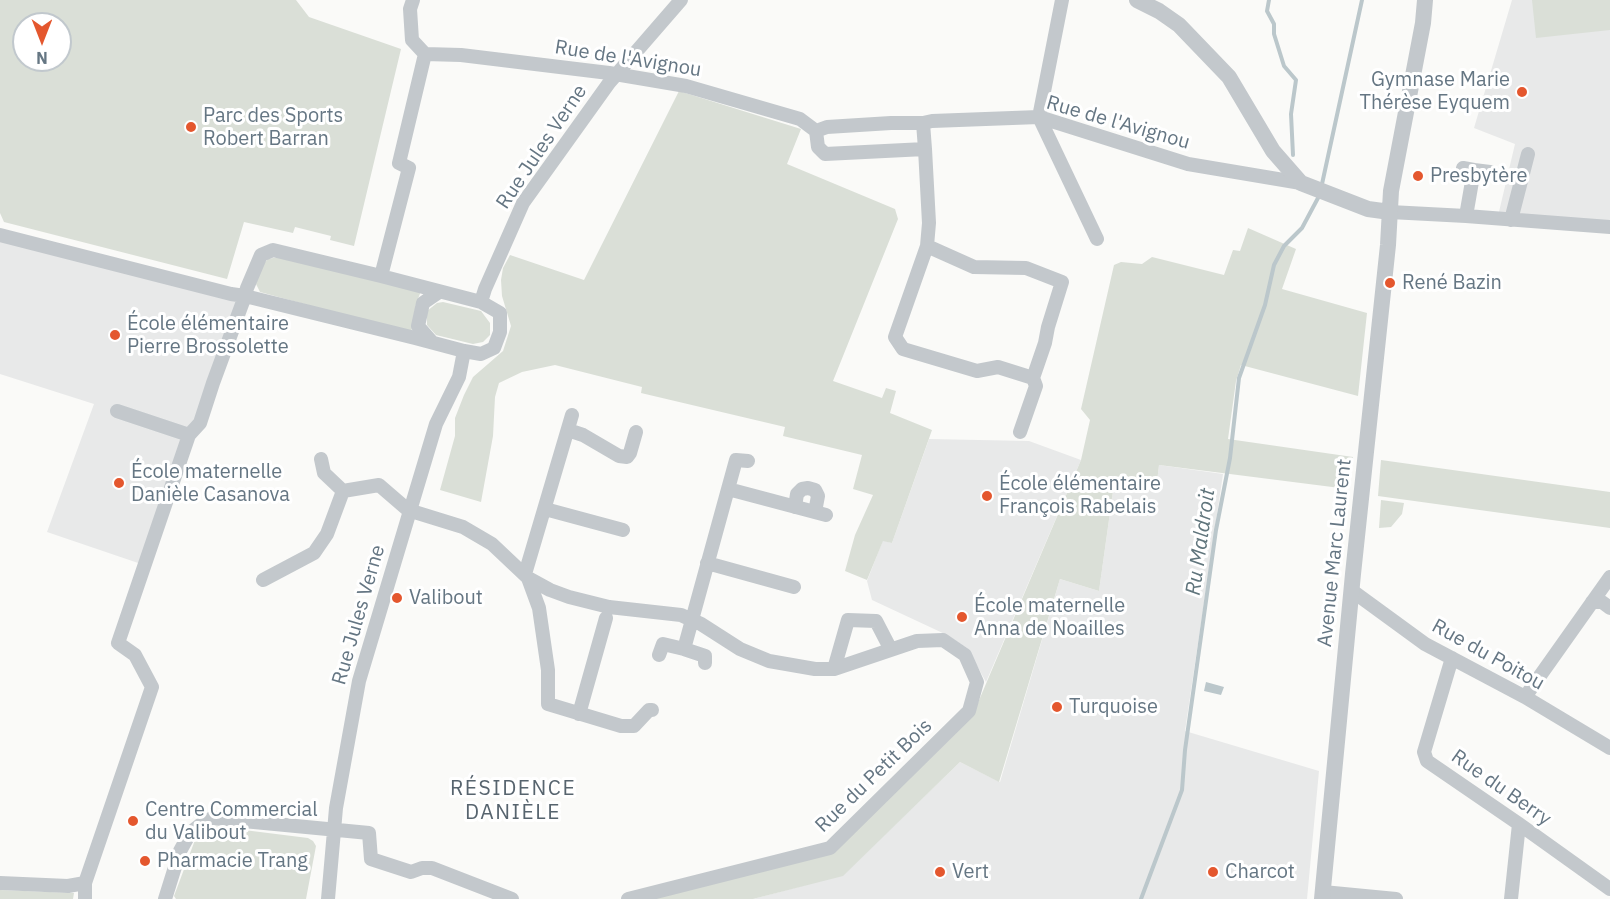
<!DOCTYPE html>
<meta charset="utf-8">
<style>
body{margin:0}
#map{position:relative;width:1610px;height:899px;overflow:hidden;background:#fafaf8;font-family:"IBM Plex Sans",sans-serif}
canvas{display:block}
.north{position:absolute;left:12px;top:12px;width:60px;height:60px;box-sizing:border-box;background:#fff;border:2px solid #c1c8cd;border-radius:50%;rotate:180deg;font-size:16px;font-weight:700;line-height:24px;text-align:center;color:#657683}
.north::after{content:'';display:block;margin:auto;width:21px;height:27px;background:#e4572e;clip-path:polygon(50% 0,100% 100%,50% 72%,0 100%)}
</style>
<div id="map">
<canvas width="1610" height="899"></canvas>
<div class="north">N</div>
</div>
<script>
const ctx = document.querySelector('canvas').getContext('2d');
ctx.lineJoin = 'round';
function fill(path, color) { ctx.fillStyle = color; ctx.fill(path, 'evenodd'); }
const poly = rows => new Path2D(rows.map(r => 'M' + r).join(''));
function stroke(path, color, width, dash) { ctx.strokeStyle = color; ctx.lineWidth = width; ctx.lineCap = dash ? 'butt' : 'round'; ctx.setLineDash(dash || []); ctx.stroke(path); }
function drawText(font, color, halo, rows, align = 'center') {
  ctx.font = font + ' "IBM Plex Sans",sans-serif'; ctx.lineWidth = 6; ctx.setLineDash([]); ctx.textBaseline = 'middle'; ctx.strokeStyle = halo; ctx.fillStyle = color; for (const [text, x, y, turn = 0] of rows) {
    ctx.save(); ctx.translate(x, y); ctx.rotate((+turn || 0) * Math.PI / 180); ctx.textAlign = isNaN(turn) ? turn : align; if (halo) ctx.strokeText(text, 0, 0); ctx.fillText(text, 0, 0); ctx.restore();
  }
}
fill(poly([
 [1512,0,1610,0,1610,223,1498,216,1515,144,1474,128],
 [0,235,245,296,144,565,47,532,94,404,0,374],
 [929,439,1029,441,1081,460,986,682,967,648,947,635,872,600,867,581,883,540,892,543],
 [1159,465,1223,474,1185,731,1319,771,1307,899,753,899,843,875,960,762,1000,782,1060,579,1099,591,1114,484,1157,482]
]), '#e8e9e9');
fill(poly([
 [0,0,296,0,309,17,401,49,354,246,330,240,331,236,295,227,293,233,244,222,227,279,4,222,0,213],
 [24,24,60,24,60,60,24,60],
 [1532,0,1610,0,1610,30,1536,38],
 [679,91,801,129,787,164,895,209,898,219,833,381,882,398,886,388,896,391,890,413,932,430,892,543,883,541,867,580,845,571,855,535,873,495,853,489,862,455,783,436,785,427,641,393,642,387,555,365,522,372,499,383,495,397,493,436,481,502,440,490,455,436,455,418,464,395,473,377,503,351,511,326,502,296,501,280,503,268,510,255,584,280],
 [1248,228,1296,249,1282,289,1367,313,1358,396,1241,365,1236,381,1228,439,1353,457,1348,489,1159,465,1157,482,1114,484,1099,591,1060,579,999,782,960,762,843,876,753,899,654,899,838,849,965,724,974,712,1081,460,1090,420,1081,409,1114,265,1121,262,1142,264,1152,257,1224,275,1233,250,1240,251],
 [278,257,421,291,416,304,411,333,260,292,256,284,262,265,268,259],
 [443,302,481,311,490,323,490,335,483,342,473,344,436,335,427,325,427,311,437,303],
 [1381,460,1610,492,1610,528,1378,496],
 [1381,500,1404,503,1402,514,1391,527,1379,528],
 [212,826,308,838,313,841,316,846,306,899,176,899,174,896,195,840,202,830],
 [0,890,74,893,73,899,0,899]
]), '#dadfd7');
fill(poly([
 [1206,682,1224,687,1221,695,1204,691]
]), '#bbc7cb');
stroke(poly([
 [1269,0,1267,11,1274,24,1274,34,1284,66,1296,80,1291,114,1293,155],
 [1322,184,1362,0],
 [1141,899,1182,790,1185,750,1216,530,1230,458,1239,378,1265,305,1274,265,1284,246,1302,228,1318,198]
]), '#bbc7cb', 4);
stroke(poly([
 [413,0,410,9,412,40,425,54],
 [425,54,461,55,609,73,686,86,800,119,816,131],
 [1039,117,1097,239],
 [1039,117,1062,0],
 [891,123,923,123,925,149,825,154,818,147,816,131,827,127,891,123],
 [923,123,932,121,1039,117,1188,164,1301,183],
 [925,149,929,223,927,246,895,337,903,349,977,371,998,367,1033,378,1045,343,1048,327,1062,282,1026,268,974,267,927,246],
 [1463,168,1474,170,1466,216],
 [1474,170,1490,172],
 [1390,212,1466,216,1610,227],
 [1511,220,1528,154],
 [0,235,231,294,245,296,415,338,464,351,481,354,494,348,500,332,500,313,481,302,381,276,273,250,261,255,247,288,245,296,213,383,200,423,189,435,118,643,135,655,152,687,85,883,85,899],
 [381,276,409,168,399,163,425,54],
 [481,302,485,289,523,203,609,83,681,0],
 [432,342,418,326,423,303,439,292],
 [117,411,189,435],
 [568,430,583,435,619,456,627,457,630,453,636,432],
 [1020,432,1036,386,1033,378],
 [321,459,324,473,343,491,379,485,408,510,463,527,492,544,528,578,550,590,569,597,609,607,681,615,701,624,740,649,769,661,815,669,834,669,917,641,943,640,965,655,977,682,969,711,830,848,628,899],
 [728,489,736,460,748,461],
 [795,507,797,494,802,489,808,488,815,490,818,496,815,512],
 [545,509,623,530],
 [707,563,794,587],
 [525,574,572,415],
 [528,578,539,608,548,670,548,704,621,726,634,726,649,710,652,710],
 [263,580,314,553,327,534,343,491],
 [1351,590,1425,644,1525,697,1610,748],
 [1592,602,1602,602,1610,608],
 [659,655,663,644,684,649],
 [1452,658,1424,752,1427,761,1519,824,1610,889],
 [705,663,705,656,684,649,728,489,826,515],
 [834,669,848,620,876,621,890,648],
 [1525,697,1610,577],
 [579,714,606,618],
 [0,883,68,886,85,883],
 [1323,892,1396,899],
 [165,899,180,851,190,833,200,825,212,818,369,833,371,859,411,872,422,868,432,868,512,899],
 [328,899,336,808,359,681,436,424,459,377,464,351],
 [1511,899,1519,824]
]), '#c3c8cc', 14);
stroke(poly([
 [1137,0,1159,11,1179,25,1229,77,1273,151,1301,183,1368,209,1390,212],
 [1322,899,1353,574,1388,245,1391,191,1423,23,1425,0]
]), '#c3c8cc', 16);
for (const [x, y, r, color] of [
 [1522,92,6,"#e4572e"],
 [191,127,6,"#e4572e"],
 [1418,176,6,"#e4572e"],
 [1390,283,6,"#e4572e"],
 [115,335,6,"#e4572e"],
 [119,483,6,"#e4572e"],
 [987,496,6,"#e4572e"],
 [397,598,6,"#e4572e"],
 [962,617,6,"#e4572e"],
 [1057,707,6,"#e4572e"],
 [133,821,6,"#e4572e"],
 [145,861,6,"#e4572e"],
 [940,872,6,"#e4572e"],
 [1213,872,6,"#e4572e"]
]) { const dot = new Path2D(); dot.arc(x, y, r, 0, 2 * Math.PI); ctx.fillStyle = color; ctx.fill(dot); stroke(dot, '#fff', 2); }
drawText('20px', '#657683', '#fff', [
 ["Rue de l'Avignou",628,59,9],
 ["Rue de l'Avignou",1118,123,16],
 ["Rue Jules Verne",542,147,-56],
 ["Avenue Marc Laurent",1335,553,-84],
 ["Rue Jules Verne",359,615,-74],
 ["Rue du Poitou",1488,655,29],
 ["Rue du Petit Bois",874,776,-44],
 ["Rue du Berry",1501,788,35]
]);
drawText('20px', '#657683', '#fff', [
 ["Gymnase Marie",1510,80,"right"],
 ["Thérèse Eyquem",1510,103,"right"],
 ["Parc des Sports",203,116],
 ["Robert Barran",203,139],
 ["Presbytère",1430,176],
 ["René Bazin",1402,283],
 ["École élémentaire",127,324],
 ["Pierre Brossolette",127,347],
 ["École maternelle",131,472],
 ["Danièle Casanova",131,495],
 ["École élémentaire",999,484],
 ["François Rabelais",999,507],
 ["Valibout",409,598],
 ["École maternelle",974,606],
 ["Anna de Noailles",974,629],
 ["Turquoise",1069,707],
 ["Centre Commercial",145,810],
 ["du Valibout",145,833],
 ["Pharmacie Trang",157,861],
 ["Vert",952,872],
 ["Charcot",1225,872]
], 'left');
drawText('italic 21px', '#60757c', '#fff', [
 ["Ru Maldroit",1201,542,-82]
]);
ctx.letterSpacing = '1.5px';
drawText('21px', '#57646e', '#fff', [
 ["RÉSIDENCE",513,789],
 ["DANIÈLE",513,813]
]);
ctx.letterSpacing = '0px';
</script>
